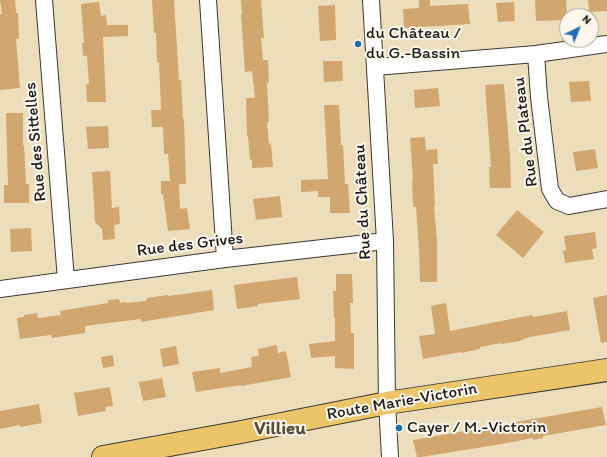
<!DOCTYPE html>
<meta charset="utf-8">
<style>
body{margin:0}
#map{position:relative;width:607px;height:457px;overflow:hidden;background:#eddebb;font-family:Itim,sans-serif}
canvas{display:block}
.north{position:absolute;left:559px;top:8px;width:40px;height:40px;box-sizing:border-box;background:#fbf7ec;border:1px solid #a29f99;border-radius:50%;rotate:43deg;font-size:11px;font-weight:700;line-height:16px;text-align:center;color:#1c1c1c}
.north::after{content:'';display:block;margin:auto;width:14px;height:18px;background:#1f6fb2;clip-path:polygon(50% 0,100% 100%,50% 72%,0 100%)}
</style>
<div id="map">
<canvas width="607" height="457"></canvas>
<div class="north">N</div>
</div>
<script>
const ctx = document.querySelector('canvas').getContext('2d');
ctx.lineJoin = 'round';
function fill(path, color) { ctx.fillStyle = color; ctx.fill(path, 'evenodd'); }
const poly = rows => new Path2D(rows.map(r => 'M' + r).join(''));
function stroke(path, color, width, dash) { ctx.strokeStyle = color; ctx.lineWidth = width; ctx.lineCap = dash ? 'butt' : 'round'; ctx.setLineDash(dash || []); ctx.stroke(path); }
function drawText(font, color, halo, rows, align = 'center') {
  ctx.font = font + ' Itim,sans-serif'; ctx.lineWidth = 4; ctx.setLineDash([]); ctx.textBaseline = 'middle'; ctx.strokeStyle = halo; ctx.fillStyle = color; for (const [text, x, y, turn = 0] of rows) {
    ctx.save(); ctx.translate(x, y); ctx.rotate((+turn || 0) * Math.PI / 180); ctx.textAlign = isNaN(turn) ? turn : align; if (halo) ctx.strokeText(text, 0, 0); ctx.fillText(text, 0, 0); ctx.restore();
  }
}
fill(poly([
 [0,0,15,0,16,13,18,13,19,39,16,39,20,88,0,90,0,14,2,14],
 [152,0,174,0,179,80,181,80,183,119,184,119,186,184,179,184,180,209,187,208,190,229,168,231,163,194,161,194,161,181,170,181,168,154,164,154,163,127,152,127,151,110,161,110,159,62,157,63,156,33,154,33],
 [241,0,261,0,264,38,261,38,263,60,268,60,269,82,267,83,269,122,267,122,269,144,271,143,273,167,252,168,252,160,250,160,248,136,247,136,246,98,255,98,252,71,245,72,241,14,242,14],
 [419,0,430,0,430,6,468,4,470,24,404,28,403,9,419,8],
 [535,0,566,0,567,20,536,21],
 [588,0,607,0,607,11,589,12],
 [99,2,101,16,106,15,107,25,128,25,128,36,103,37,106,102,87,102,86,84,89,84,87,56,83,56,82,43,84,43,81,4],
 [514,2,515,21,498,22,496,3],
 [335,5,336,40,320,41,318,6],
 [323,61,342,61,343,81,324,82],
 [589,81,591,101,571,102,569,82],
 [504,84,510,157,511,188,490,188,489,167,491,167,485,85],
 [438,88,440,106,415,108,414,90],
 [324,105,339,105,341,145,343,145,345,184,348,184,350,213,330,213,330,197,318,197,318,191,301,192,301,180,328,179],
 [6,113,23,113,23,145,24,145,26,184,29,184,29,203,4,203,4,185,8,185],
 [108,126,109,148,88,149,86,127],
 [425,137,426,150,437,149,438,164,433,164,435,206,434,206,437,241,437,282,420,282,419,250,416,207,413,207,412,180,413,180,410,138],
 [595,149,598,168,576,171,573,152],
 [110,171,112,208,119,207,120,224,114,225,115,239,103,240,102,229,95,222,92,172],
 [280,196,282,217,256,220,253,199],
 [517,210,544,232,523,258,496,235],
 [31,228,32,251,11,252,10,229],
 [595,232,597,248,592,249,594,259,565,263,563,251,566,250,564,236],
 [336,274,352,274,353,303,350,303,351,333,354,333,354,369,335,368,335,356,311,358,309,344,335,341,335,318,334,318,333,291,336,291],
 [297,277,300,299,258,304,258,306,237,309,234,285],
 [212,290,214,310,141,322,141,319,85,326,85,333,52,338,51,335,20,339,17,318,24,317,24,315,37,313,38,318,61,315,60,311,108,303,108,300,119,299,120,303,126,302,126,303,146,301,147,298,168,295,169,296],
 [607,295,607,342,601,343,593,298],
 [446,303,450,331,532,315,533,317,567,311,570,330,530,337,521,340,521,341,501,344,501,343,480,347,480,349,461,353,461,352,423,359,419,336,435,334,431,306],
 [277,345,278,353,286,351,291,377,241,386,241,385,196,392,192,372,220,368,220,373,252,367,251,357,259,356,258,349],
 [176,346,179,364,163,367,160,349],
 [113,355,114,366,103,368,101,357],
 [162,378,166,397,143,401,139,382],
 [110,387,113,406,105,407,106,411,78,416,74,393],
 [39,404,42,423,20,427,20,425,0,429,0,411],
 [602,407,606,425,543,436,543,438,533,440,533,438,502,444,421,457,417,457,413,440]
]), '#d1a66f');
const street = poly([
 [44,0,66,280],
 [208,0,225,259],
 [371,0,385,241,387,403,390,457],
 [536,54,539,97,550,189,557,201,569,206,607,199],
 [375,67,536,54,607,44],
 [0,289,225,259,385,241]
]);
const primary = poly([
 [103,457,241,432,387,403,607,370]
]);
stroke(street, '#3b3934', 18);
stroke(primary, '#3b3934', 24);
stroke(street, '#fff', 16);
stroke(primary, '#ecc569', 22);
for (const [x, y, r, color] of [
 [358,44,4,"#1f6fb2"],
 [399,428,4,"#1f6fb2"]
]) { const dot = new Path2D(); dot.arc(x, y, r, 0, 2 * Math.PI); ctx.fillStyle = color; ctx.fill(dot); stroke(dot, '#fbf7ec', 1.5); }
drawText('17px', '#1c1c1c', '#fbf7ec', [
 ["du Château /",366,34],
 ["du G.-Bassin",366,54],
 ["Cayer / M.-Victorin",407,428]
], 'left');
drawText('17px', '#1c1c1c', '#fbf7ec', [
 ["Rue du Plateau",526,132,-97],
 ["Rue des Sittelles",36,142,-95],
 ["Rue du Château",363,202,-93],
 ["Rue des Grives",190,245,-7],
 ["Route Marie-Victorin",402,402,-10]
]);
drawText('bold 19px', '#5b4c39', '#fbf7ec', [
 ["Villieu",280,429]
]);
</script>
